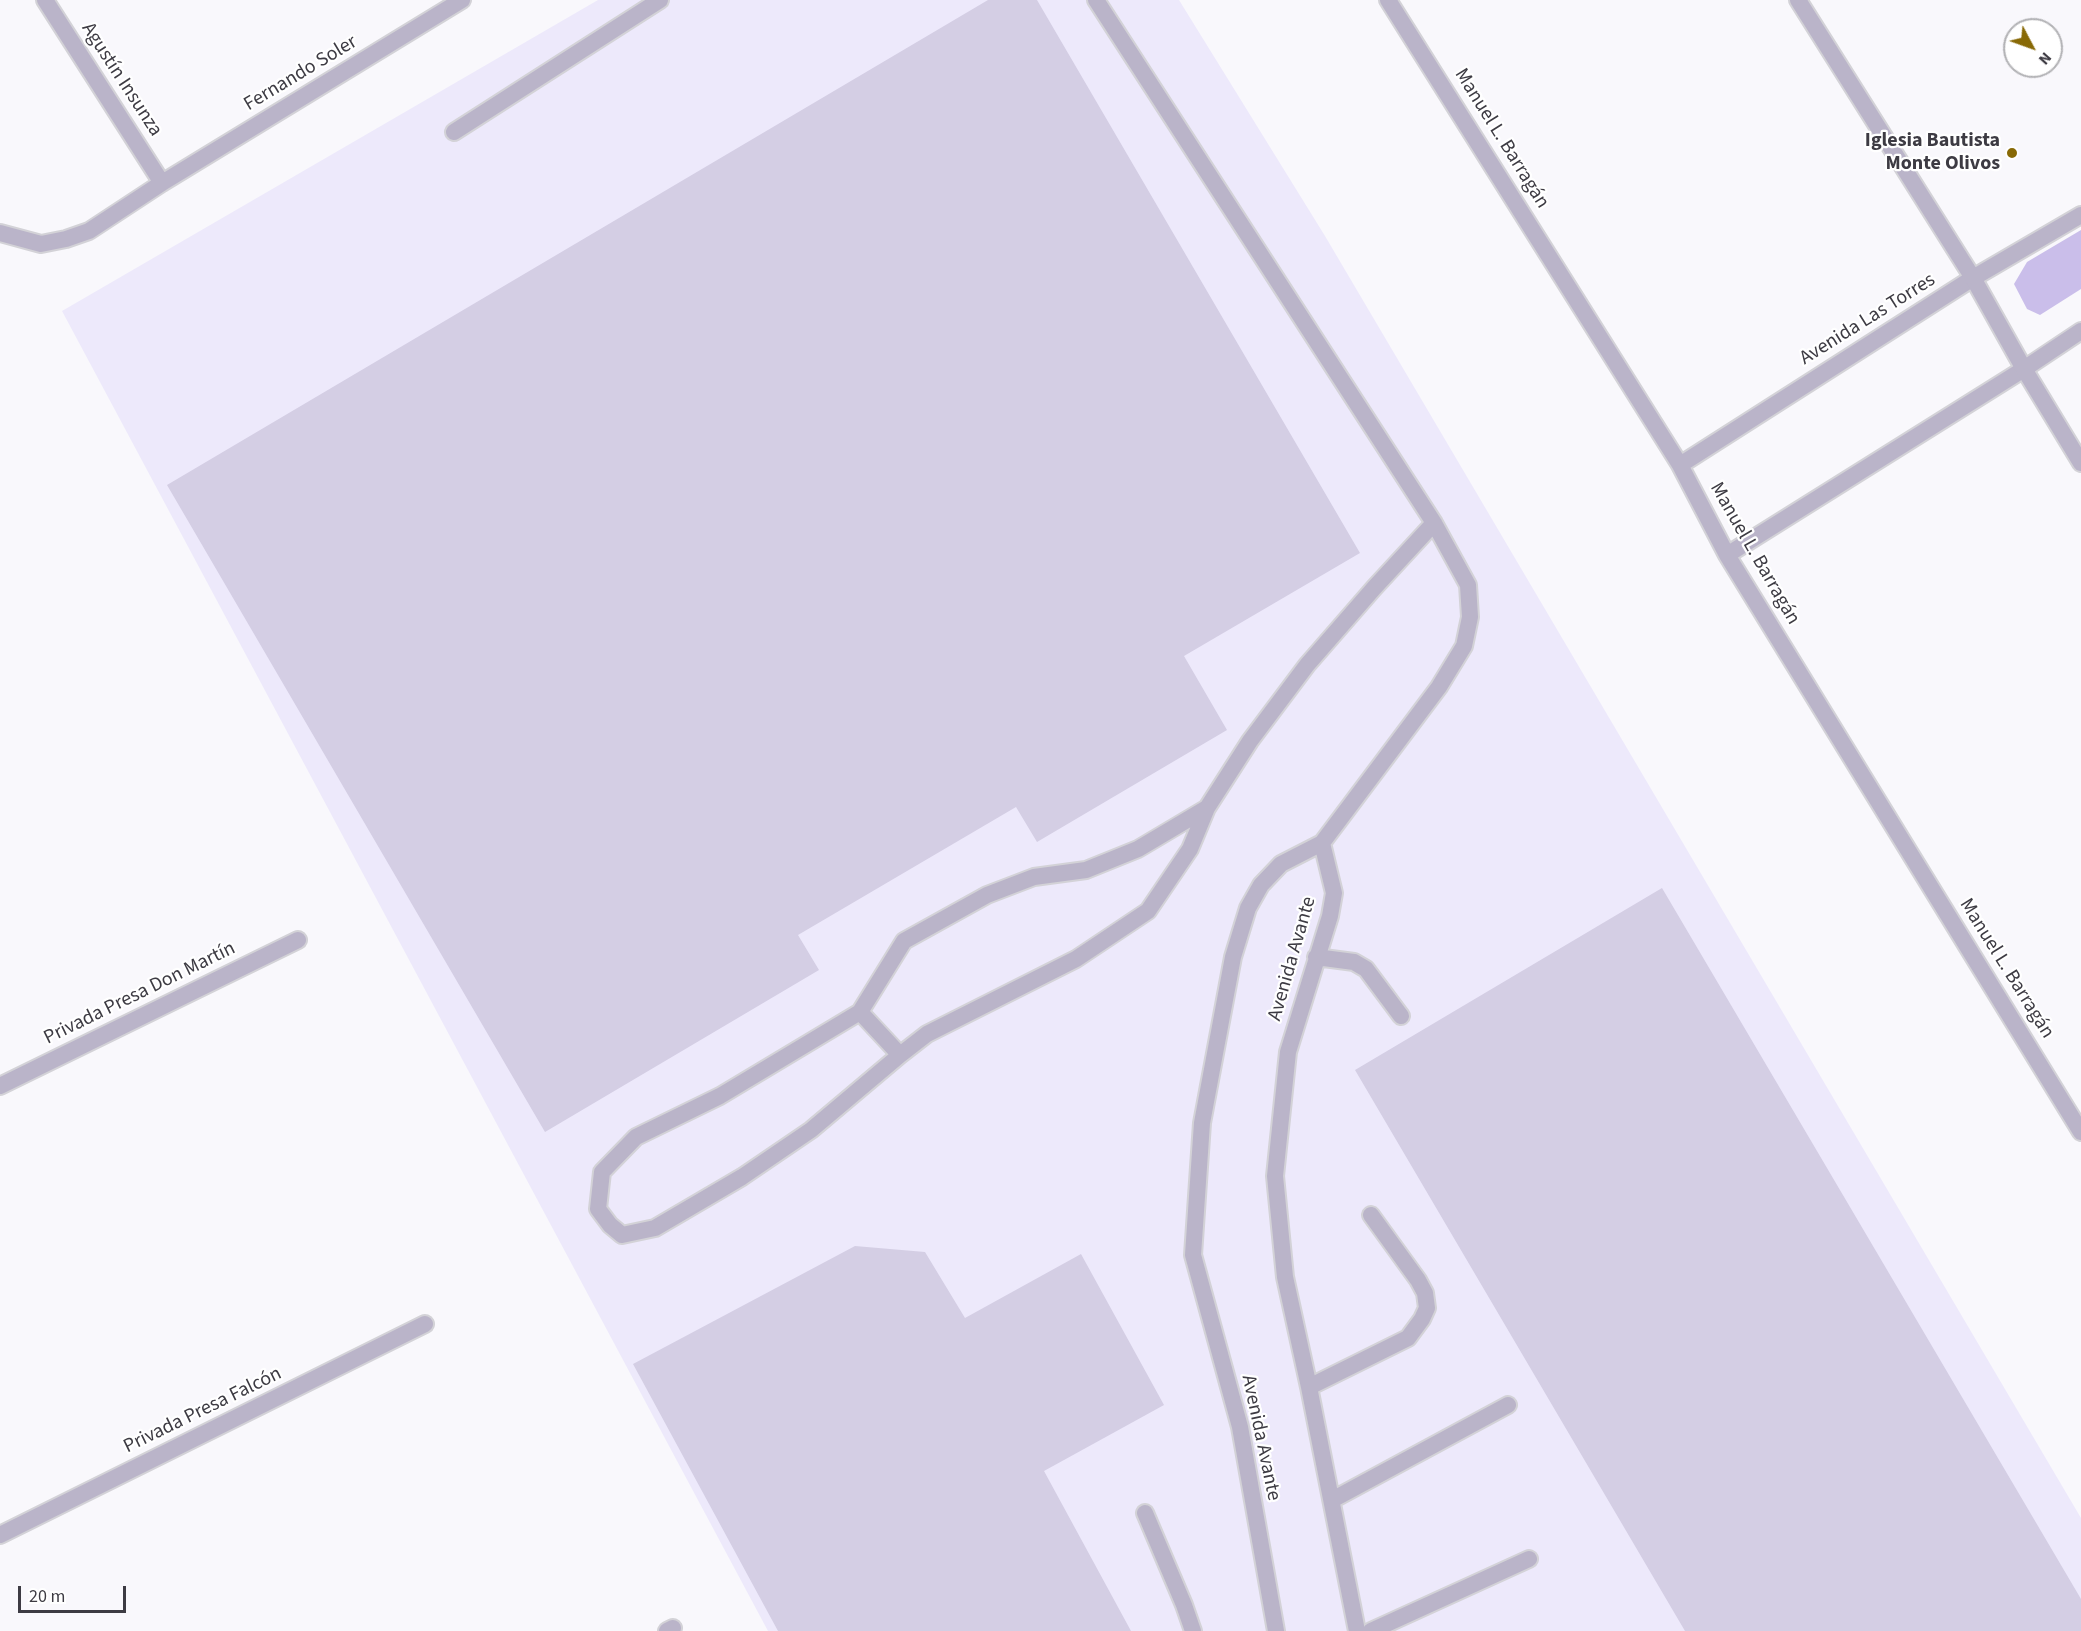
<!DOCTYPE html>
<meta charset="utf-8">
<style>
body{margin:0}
#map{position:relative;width:2081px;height:1631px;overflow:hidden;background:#f9f8fc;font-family:"Source Sans 3",sans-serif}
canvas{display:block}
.north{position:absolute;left:2003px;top:18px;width:60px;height:60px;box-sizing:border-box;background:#fff;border:2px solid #b1b1b4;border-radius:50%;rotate:131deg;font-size:16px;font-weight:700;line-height:24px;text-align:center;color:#3d3b43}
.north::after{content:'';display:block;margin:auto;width:21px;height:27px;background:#886906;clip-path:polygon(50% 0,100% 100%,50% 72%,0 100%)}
.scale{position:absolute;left:18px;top:1586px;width:108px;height:27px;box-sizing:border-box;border:3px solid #3d3b43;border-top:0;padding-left:8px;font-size:18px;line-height:21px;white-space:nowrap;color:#3d3b43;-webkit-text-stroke:4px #fff;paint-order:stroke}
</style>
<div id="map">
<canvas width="2081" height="1631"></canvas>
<div class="north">N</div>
<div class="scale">20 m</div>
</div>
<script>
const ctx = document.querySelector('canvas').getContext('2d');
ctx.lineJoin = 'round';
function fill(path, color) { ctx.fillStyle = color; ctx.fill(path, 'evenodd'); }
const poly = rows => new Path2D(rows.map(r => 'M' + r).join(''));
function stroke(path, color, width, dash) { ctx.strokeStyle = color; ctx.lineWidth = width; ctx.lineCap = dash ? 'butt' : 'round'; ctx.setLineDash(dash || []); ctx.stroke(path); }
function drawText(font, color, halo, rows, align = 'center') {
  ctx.font = font + ' "Source Sans 3",sans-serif'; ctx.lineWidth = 4.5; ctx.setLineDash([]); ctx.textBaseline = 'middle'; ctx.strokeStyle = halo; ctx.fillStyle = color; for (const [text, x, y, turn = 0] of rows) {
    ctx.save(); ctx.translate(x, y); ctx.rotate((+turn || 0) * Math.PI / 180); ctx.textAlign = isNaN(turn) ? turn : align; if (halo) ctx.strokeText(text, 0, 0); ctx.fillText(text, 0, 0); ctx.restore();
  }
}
fill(poly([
 [598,0,1179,0,1325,236,2081,1518,2081,1631,768,1631,62,311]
]), '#ede9fb');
fill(poly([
 [2081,230,2081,289,2040,315,2027,309,2014,284,2027,262]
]), '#cabeea');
fill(poly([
 [988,0,1037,0,1360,553,1184,656,1227,730,1037,842,1016,807,798,935,819,970,545,1132,167,485],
 [1662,888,2081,1599,2081,1631,1685,1631,1355,1070],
 [855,1246,925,1252,965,1318,1081,1254,1164,1405,1044,1471,1131,1631,778,1631,633,1364]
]), '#d4cee4');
const service = poly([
 [1096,0,1434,523,1468,585,1470,617,1464,646,1439,687,1322,843,1281,864,1261,885,1248,908,1233,957,1202,1123,1193,1255,1240,1427,1276,1631],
 [454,132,660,0],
 [1207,808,1138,849,1086,870,1034,877,987,895,904,941,860,1012,720,1096,636,1137,602,1172,598,1209,610,1225,622,1235,655,1228,742,1177,811,1130,900,1055,927,1034,1076,959,1148,911,1190,849,1207,808,1250,741,1307,665,1374,588,1434,523],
 [1322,843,1334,893,1330,916,1288,1052,1275,1176,1285,1277,1309,1387,1357,1631],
 [1316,957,1354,962,1366,969,1401,1016],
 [860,1012,900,1055],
 [1309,1387,1408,1338,1422,1319,1427,1308,1425,1293,1418,1280,1371,1215],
 [1332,1500,1508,1405],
 [1145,1513,1184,1605,1193,1631],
 [1371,1631,1529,1559]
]);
const minor = poly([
 [45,0,162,183],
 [1388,0,1680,465,1727,555,2081,1132],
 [0,233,41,244,66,239,89,231,162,183,462,0],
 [1680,465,1973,278],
 [1727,555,2024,369],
 [0,1086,298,940],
 [0,1535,425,1324],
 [667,1631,673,1628]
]);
const tertiary = poly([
 [1798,0,1973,278,2024,369,2081,463],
 [1973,278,2081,215],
 [2024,369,2081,331]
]);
stroke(service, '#d3d2d7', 20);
stroke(minor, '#d3d2d7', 20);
stroke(tertiary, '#d3d2d7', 20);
stroke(service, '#bab4c9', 16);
stroke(minor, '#bab4c9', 16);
stroke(tertiary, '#bab4c9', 16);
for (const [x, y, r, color] of [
 [2012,153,6,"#886906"]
]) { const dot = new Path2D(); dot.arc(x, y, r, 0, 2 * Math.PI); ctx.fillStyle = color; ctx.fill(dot); stroke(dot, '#fff', 2); }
drawText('20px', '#3d3b43', '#fff', [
 ["Fernando Soler",301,74,-31],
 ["Agustín Insunza",121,80,57],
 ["Manuel L. Barragán",1501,139,58],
 ["Avenida Las Torres",1868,320,-32],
 ["Manuel L. Barragán",1754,554,60],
 ["Avenida Avante",1293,959,-74],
 ["Manuel L. Barragán",2006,969,58],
 ["Privada Presa Don Martín",140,994,-26],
 ["Privada Presa Falcón",203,1411,-26],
 ["Avenida Avante",1260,1438,78]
]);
drawText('bold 20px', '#3d3b43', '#fff', [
 ["Iglesia Bautista",2000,142],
 ["Monte Olivos",2000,165]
], 'right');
</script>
